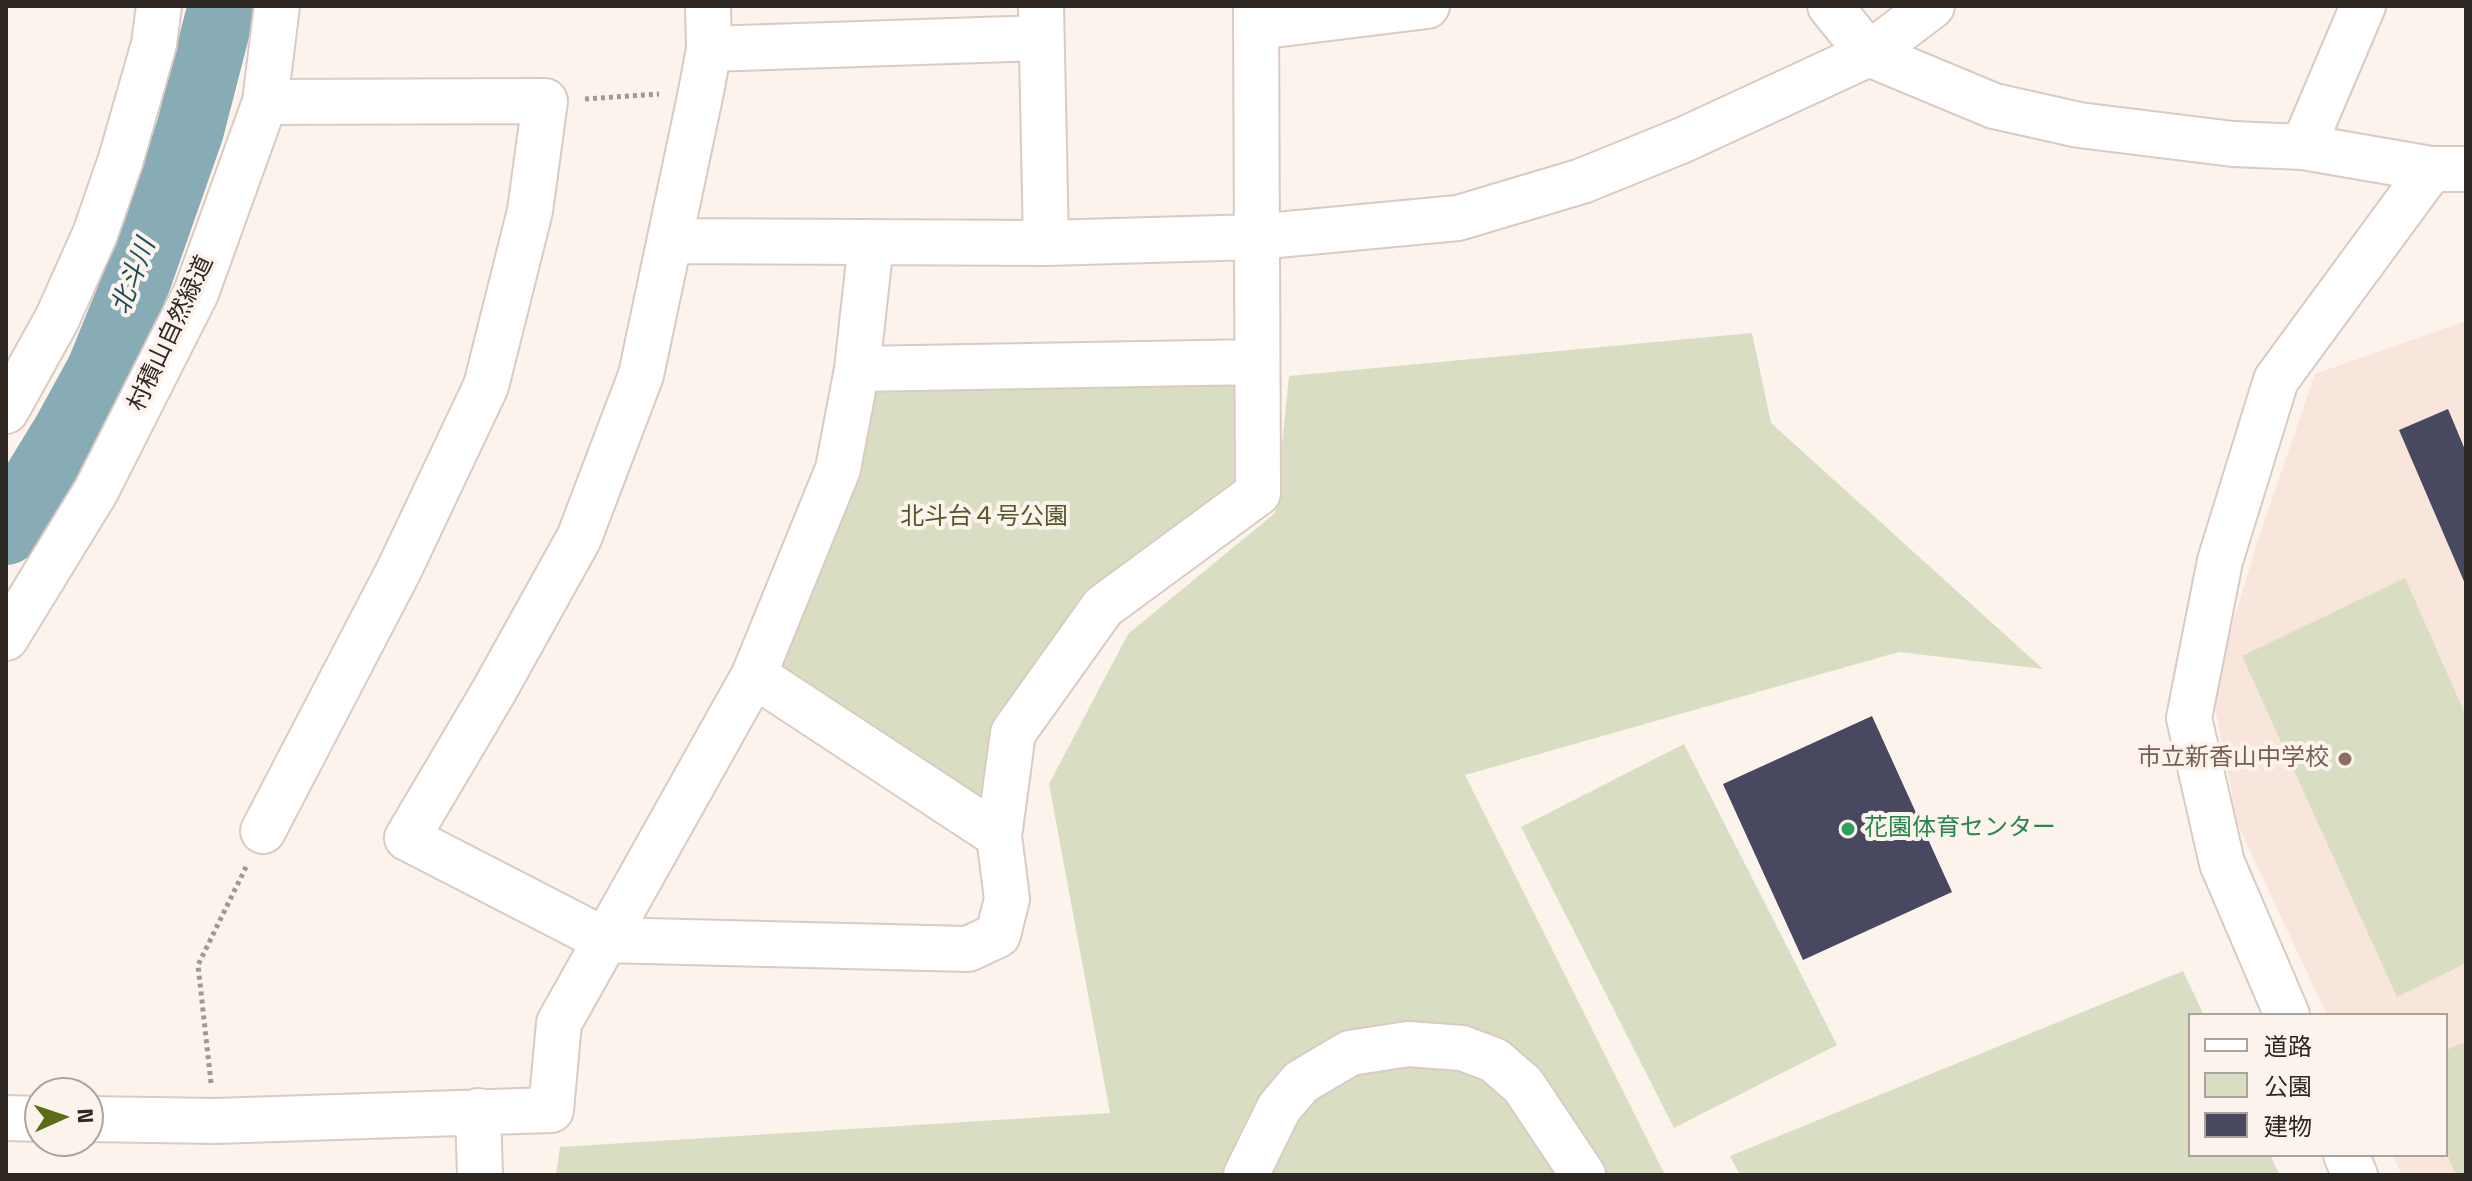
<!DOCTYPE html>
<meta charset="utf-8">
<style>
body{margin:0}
#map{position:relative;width:2472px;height:1181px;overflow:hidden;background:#fdf3ed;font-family:"Titillium Web","Noto Sans JP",sans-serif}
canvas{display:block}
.frame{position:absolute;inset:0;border:8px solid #2e2825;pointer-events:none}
.legend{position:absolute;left:2188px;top:1013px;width:260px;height:144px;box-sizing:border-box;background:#fdf3ed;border:2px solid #aaa29d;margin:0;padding:10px 14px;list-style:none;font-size:24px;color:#2e2825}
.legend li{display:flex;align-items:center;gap:16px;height:40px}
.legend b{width:40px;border:2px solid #aaa29d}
.north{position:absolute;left:24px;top:1077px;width:80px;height:80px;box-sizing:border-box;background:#fdf3ed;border:2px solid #aaa29d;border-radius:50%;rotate:87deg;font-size:22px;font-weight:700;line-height:32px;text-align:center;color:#2e2825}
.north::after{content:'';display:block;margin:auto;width:28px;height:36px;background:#5c6c16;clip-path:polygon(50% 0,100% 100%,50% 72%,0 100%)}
</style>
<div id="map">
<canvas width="2472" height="1181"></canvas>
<div class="frame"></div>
<ul class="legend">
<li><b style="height:10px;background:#fff"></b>道路</li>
<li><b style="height:22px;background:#d9dec2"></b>公園</li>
<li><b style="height:22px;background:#494861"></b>建物</li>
</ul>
<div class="north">N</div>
</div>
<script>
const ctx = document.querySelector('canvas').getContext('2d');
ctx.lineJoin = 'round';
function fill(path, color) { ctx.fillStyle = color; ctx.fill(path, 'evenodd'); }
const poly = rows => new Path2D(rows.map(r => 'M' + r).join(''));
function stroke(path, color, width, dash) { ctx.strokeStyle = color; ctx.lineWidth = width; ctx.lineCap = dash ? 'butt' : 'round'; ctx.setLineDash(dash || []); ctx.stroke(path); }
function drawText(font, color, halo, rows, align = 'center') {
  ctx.font = font + ' "Titillium Web","Noto Sans JP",sans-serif'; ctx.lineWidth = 8; ctx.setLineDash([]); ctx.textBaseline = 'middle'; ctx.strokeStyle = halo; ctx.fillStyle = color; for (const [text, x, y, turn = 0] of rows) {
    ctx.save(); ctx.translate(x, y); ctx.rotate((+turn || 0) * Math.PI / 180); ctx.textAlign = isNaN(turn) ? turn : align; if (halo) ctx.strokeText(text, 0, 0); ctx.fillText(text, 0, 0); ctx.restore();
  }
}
fill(poly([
 [2466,321,2466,1175,2402,1175,2393,1155,2446,1155,2446,1015,2327,1015,2238,825,2212,692,2258,540,2315,374]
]), '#f8e5db');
fill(poly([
 [1752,333,1771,423,2043,669,1899,652,1465,775,1665,1175,556,1175,560,1147,1110,1113,1049,784,1128,634,1275,513,1289,376],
 [1242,375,1244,487,1092,596,988,813,774,670,870,389],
 [2405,578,2466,716,2466,963,2397,997,2242,656],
 [1684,744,1837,1045,1674,1128,1521,827],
 [2183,971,2204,1015,2190,1015,2190,1155,2270,1155,2280,1175,1740,1175,1730,1156],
 [2466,1042,2466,1175,2456,1175,2446,1152,2446,1050]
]), '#d9dec2');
stroke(poly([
 [6,531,66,433,100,371,138,278,190,130,222,6]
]), '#87acb5', 68);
fill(poly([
 [2448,409,2466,452,2466,586,2399,430],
 [1872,716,1952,892,1803,960,1723,784]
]), '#494861');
const minor = poly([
 [708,6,709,49,701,92,641,375,579,538,494,691,407,838,605,940,968,949,998,935,1007,899,999,836,1013,733,1103,607,1258,493,1256,6],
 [1041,6,1046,243],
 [1830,6,1869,54,1994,106,2079,125,2233,144,2303,147,2431,169,2466,169],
 [1257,27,1427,6],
 [709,49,1041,38],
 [2303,147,2363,6],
 [671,241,1046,243,1256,237,1458,218,1582,181,1683,140,1869,54,1932,6],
 [857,369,1257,362],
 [6,411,57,319,95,234,121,159,154,44,159,6],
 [6,638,96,491,196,293,265,102,277,6],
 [754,675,999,836],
 [263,831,399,570,486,386,530,211,545,101,265,102],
 [2287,1015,2222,863,2189,718,2220,561,2276,380,2431,169],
 [478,1111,480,1175],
 [6,1118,40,1119],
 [88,1119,215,1121,551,1110,559,1023,754,675,838,469,857,369,871,243],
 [2346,1155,2355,1175],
 [1246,1175,1279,1108,1301,1082,1350,1053,1408,1044,1462,1048,1494,1060,1523,1085,1583,1175]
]);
stroke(minor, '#dacac1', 48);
stroke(poly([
 [585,99,659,94],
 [211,1083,198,965,247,865]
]), '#a19894', 5, [4, 4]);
stroke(minor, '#fff', 44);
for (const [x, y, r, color] of [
 [2345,759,8,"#8d6e63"],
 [1848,829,8,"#2e9e5b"]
]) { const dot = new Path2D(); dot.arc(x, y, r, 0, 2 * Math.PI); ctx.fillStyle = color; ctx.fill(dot); stroke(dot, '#fdf3ed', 3); }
drawText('24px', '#2e2825', '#fdf3ed', [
 ["村積山自然緑道",172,334,-65]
]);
drawText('24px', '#525927', '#fdf3ed', [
 ["北斗台４号公園",984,518]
]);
drawText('24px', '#785e54', '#fdf3ed', [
 ["市立新香山中学校",2329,759]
], 'right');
drawText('24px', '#27864d', '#fdf3ed', [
 ["花園体育センター",1864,829]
], 'left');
drawText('italic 26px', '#194e59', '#fdf3ed', [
 ["北斗川",135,277,-69]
]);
</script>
